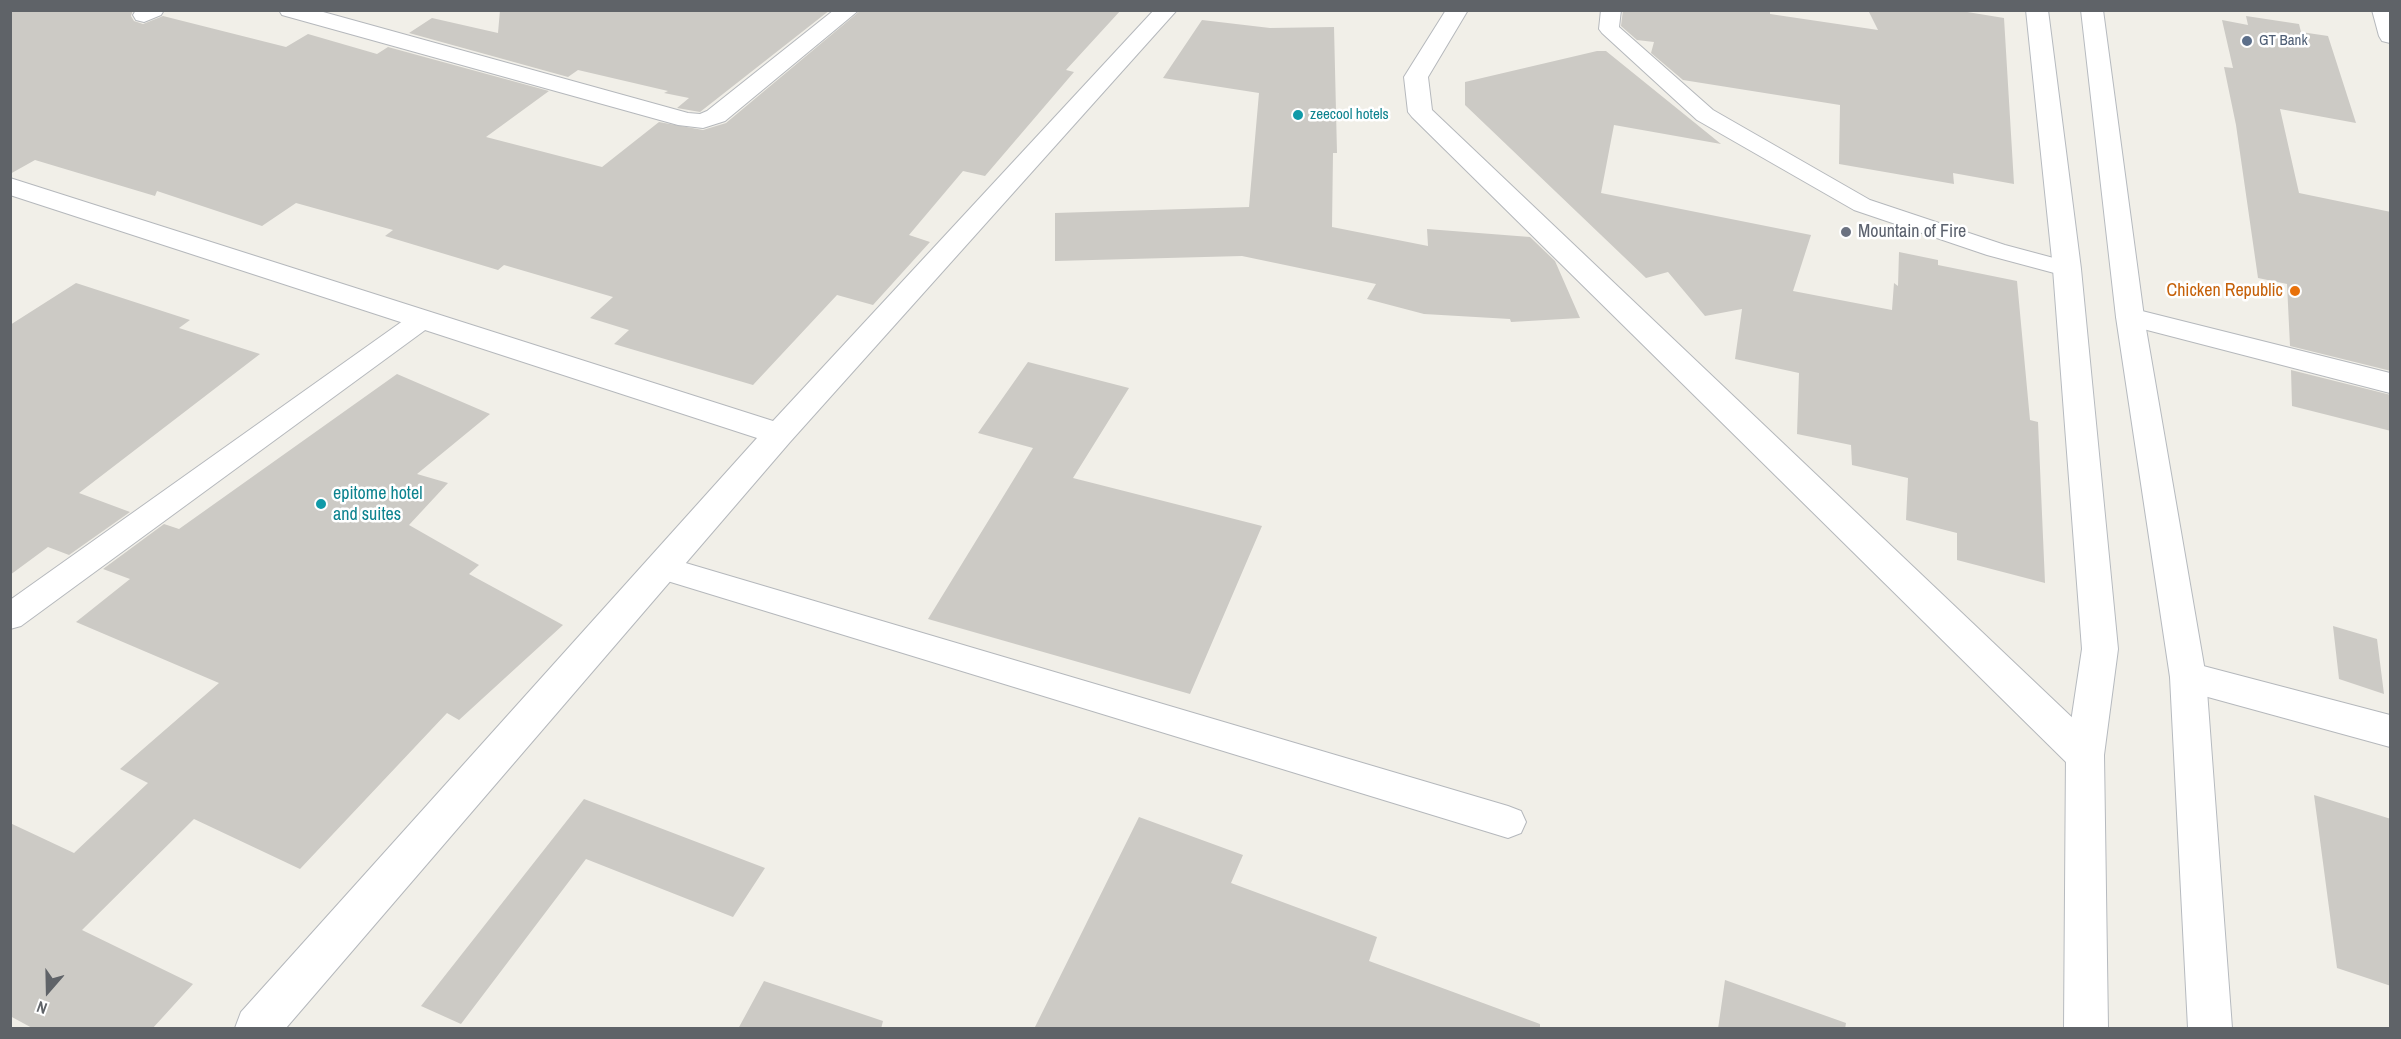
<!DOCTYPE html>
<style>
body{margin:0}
#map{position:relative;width:2401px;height:1039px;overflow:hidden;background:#f1efe8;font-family:"Archivo Narrow",sans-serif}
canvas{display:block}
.frame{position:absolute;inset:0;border:12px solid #5f6368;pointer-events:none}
.north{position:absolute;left:18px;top:961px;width:60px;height:60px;-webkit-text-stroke:4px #fff;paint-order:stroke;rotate:200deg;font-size:16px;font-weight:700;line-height:24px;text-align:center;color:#5f6368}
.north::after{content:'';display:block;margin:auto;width:21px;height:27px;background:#5f6368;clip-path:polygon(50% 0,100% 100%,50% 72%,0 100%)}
</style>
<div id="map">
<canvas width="2401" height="1039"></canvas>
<div class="frame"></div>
<div class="north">N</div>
</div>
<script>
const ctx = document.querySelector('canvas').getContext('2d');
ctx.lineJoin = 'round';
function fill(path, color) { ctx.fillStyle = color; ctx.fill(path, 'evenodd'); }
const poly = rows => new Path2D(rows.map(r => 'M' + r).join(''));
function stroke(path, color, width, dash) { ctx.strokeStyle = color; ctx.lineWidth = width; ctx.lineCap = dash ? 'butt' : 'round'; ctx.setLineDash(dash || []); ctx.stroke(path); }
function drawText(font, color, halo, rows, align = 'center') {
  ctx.font = font + ' "Archivo Narrow",sans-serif'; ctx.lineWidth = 5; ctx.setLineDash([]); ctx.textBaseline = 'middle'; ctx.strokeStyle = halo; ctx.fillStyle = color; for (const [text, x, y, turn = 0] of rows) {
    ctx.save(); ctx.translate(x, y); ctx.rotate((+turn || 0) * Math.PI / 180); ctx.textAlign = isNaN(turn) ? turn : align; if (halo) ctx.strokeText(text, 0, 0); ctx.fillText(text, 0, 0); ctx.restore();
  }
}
fill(poly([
 [10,10,133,10,131,16,134,21,143,24,163,16,286,47,308,34,377,54,388,47,549,91,486,137,602,167,659,122,703,130,726,123,861,10,1121,10,1066,70,1074,72,985,176,963,171,909,235,930,242,873,305,837,295,753,385,614,344,629,330,590,318,613,297,504,265,498,270,385,236,393,230,296,203,262,226,157,191,155,196,35,160,10,174],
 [500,10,830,10,700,112,677,108,689,98,664,93,668,91,578,70,568,77,409,33,432,18,498,33],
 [1623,10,1770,10,1770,14,1878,30,1868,10,1955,10,2004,18,2014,184,1953,173,1954,184,1839,164,1840,105,1683,80,1651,53,1654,42,1637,40,1621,26],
 [2246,16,2299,24,2301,32,2328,36,2356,123,2280,109,2299,193,2391,212,2391,371,2290,346,2287,284,2258,278,2236,125,2224,67,2233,68,2222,20,2248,25],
 [1202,20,1270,28,1334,27,1337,153,1333,153,1332,227,1428,246,1427,229,1530,237,1555,261,1580,318,1511,322,1510,319,1424,314,1367,299,1376,284,1242,256,1055,261,1055,213,1249,207,1259,93,1163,78],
 [1597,51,1606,51,1721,144,1614,125,1601,193,1811,235,1793,291,1892,310,1894,283,1898,286,1899,252,1938,260,1938,265,2017,281,2030,420,2038,422,2045,583,1957,560,1957,533,1906,520,1908,478,1852,465,1851,445,1797,434,1799,373,1735,359,1742,309,1705,316,1668,272,1646,278,1465,105,1465,82],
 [76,283,190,320,179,328,260,354,79,493,130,512,69,555,48,547,10,575,10,325],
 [1028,362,1129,388,1073,478,1262,526,1190,694,928,619,1033,448,978,433],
 [2291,370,2391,395,2391,431,2292,406],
 [397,374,490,414,417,474,448,483,409,525,479,565,469,574,563,625,459,720,447,713,300,869,194,819,82,930,193,984,152,1029,34,1029,10,1016,10,823,74,853,148,783,120,769,219,683,76,622,130,579,103,569,164,524,179,529],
 [2333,626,2377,639,2384,694,2339,679],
 [2314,795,2391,819,2391,986,2337,968],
 [584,799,765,868,733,917,586,859,461,1024,421,1006],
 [1139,817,1243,855,1231,883,1377,937,1369,961,1540,1024,1540,1029,1034,1029],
 [1725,980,1846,1023,1845,1029,1718,1029],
 [764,981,883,1021,881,1029,738,1029]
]), '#cccac5');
const lane = poly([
 [1601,10,1621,10,1619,27,1713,110,1870,200,2005,245,2076,264,2079,269,2076,274,2067,277,2058,274,1987,255,1854,210,1697,120,1602,33,1599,29,1601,10],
 [423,311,432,313,436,319,432,325,21,626,10,629,10,600,414,313,423,311],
 [662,556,1508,806,1521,811,1526,822,1521,833,1508,838,651,576,647,568,651,560,662,556]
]);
const street = poly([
 [136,10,164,10,161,15,144,22,136,20,133,15,136,10],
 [279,10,316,10,688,113,700,114,707,111,834,10,859,10,725,121,703,128,678,125,282,15,279,10],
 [1154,10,1177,10,790,442,286,1028,235,1028,241,1012,757,438,10,195,10,178,773,421,1154,10],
 [1446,10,1468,10,1428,77,1432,110,2099,743,2104,755,2099,767,2085,771,2071,767,1412,117,1408,112,1404,77,1446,10],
 [2372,10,2390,10,2390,43,2382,41,2379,36,2372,10],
 [2130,308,2390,373,2390,393,2120,323,2116,317,2120,311,2130,308],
 [2188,662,2390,715,2390,747,2175,688,2170,677,2175,666,2188,662]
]);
const secondary = poly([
 [2026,10,2048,10,2081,269,2118,649,2104,755,2108,1028,2064,1028,2066,755,2082,649,2053,269,2026,10],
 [2081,10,2103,10,2144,317,2206,677,2232,1028,2188,1028,2170,677,2116,317,2081,10]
]);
stroke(lane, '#b5b8bc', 2);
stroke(street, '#b5b8bc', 2);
stroke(secondary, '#b6babf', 2);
fill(lane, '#fff');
fill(street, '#fff');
fill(secondary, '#fff');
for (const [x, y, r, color] of [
 [2247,41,6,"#5c6f8a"],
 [1298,115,6,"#0f9aa8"],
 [1846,232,6,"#6b7280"],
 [2295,291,6,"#e8710a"],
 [321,504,6,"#0f9aa8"]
]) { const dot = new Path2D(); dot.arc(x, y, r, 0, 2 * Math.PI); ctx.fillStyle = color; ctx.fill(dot); stroke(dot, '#fff', 2); }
drawText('15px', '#4e5e75', '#fff', [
 ["GT Bank",2259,41]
], 'left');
drawText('15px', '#0d838f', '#fff', [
 ["zeecool hotels",1310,115]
], 'left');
drawText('18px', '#5b616d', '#fff', [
 ["Mountain of Fire",1858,232]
], 'left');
drawText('18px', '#c56008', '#fff', [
 ["Chicken Republic",2283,291]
], 'right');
drawText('18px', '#0d838f', '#fff', [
 ["epitome hotel",333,494],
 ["and suites",333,515]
], 'left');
</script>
